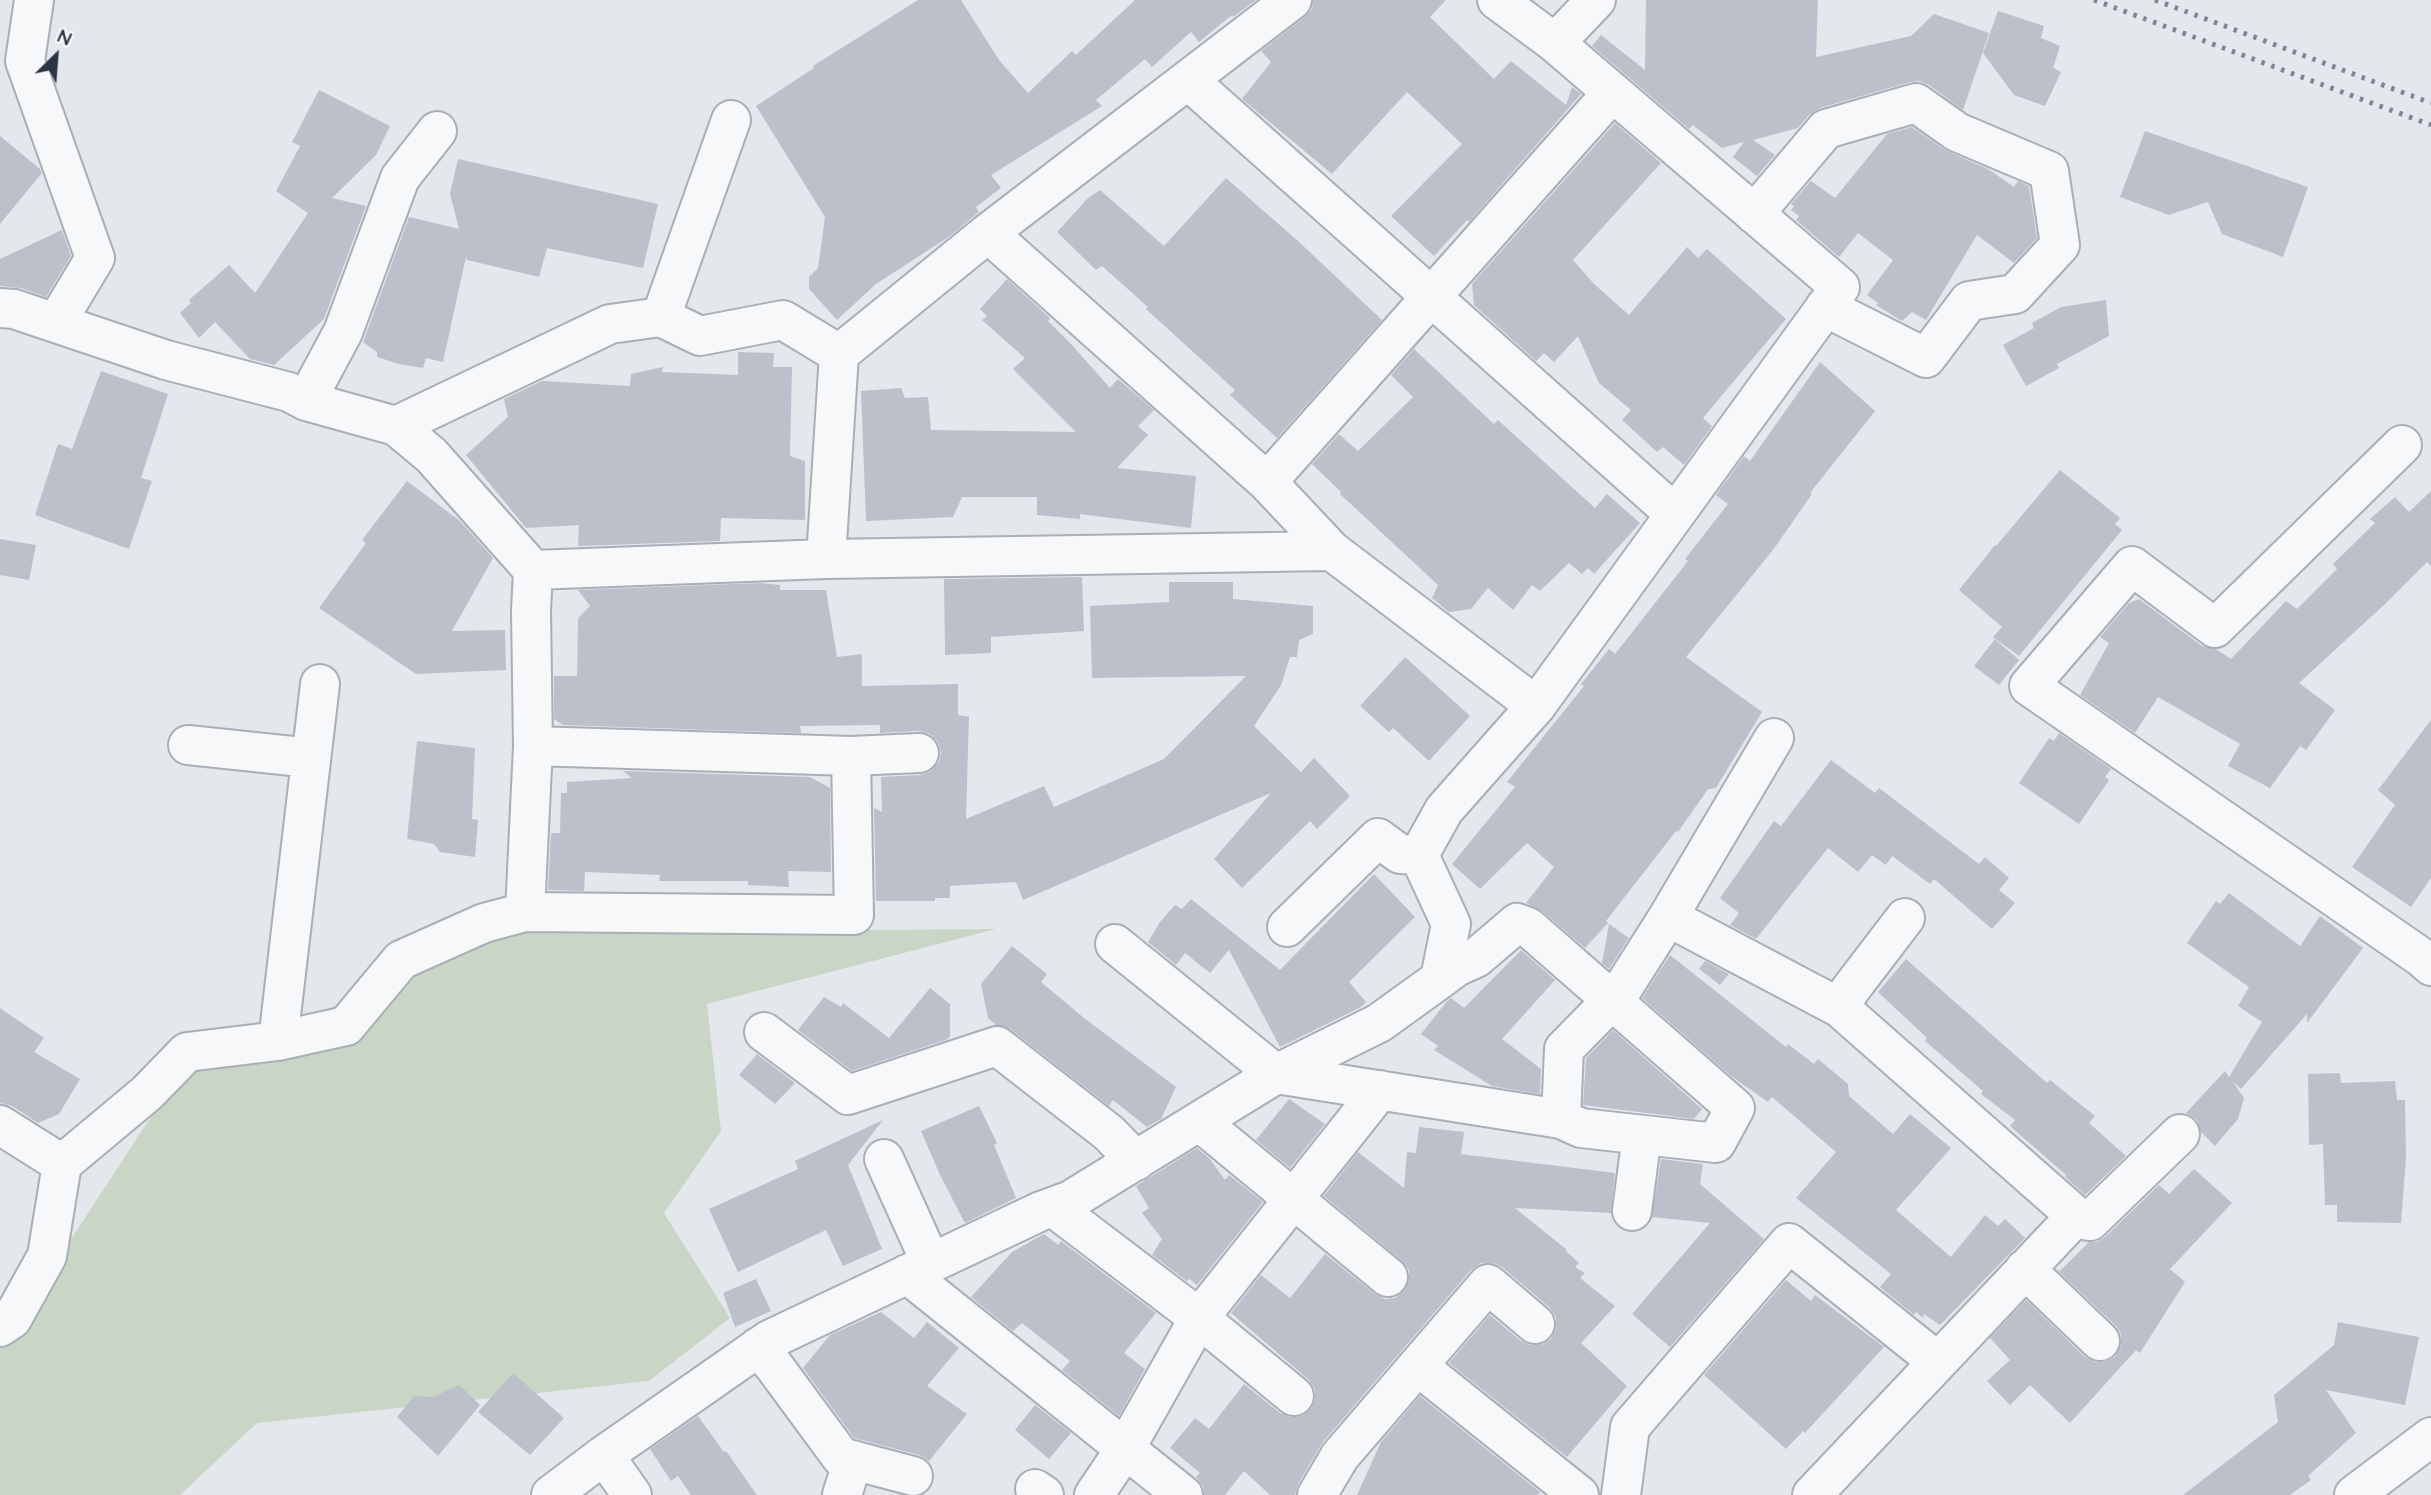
<!DOCTYPE html>
<style>
body{margin:0}
#map{position:relative;width:2431px;height:1495px;overflow:hidden;background:#e4e7ec;font-family:Quicksand,sans-serif}
canvas{display:block}
.north{position:absolute;left:21px;top:21px;width:70px;height:70px;-webkit-text-stroke:5px #f4f6f9;paint-order:stroke;rotate:25deg;font-size:19px;font-weight:700;line-height:28px;text-align:center;color:#2b3445}
.north::after{content:'';display:block;margin:auto;width:24px;height:32px;background:#2b3445;clip-path:polygon(50% 0,100% 100%,50% 72%,0 100%)}
</style>
<div id="map">
<canvas width="2431" height="1495"></canvas>
<div class="north">N</div>
</div>
<script>
const ctx = document.querySelector('canvas').getContext('2d');
ctx.lineJoin = 'round';
function fill(path, color) { ctx.fillStyle = color; ctx.fill(path, 'evenodd'); }
const poly = rows => new Path2D(rows.map(r => 'M' + r).join(''));
function stroke(path, color, width, dash) { ctx.strokeStyle = color; ctx.lineWidth = width; ctx.lineCap = dash ? 'butt' : 'round'; ctx.setLineDash(dash || []); ctx.stroke(path); }
fill(poly([
 [996,929,707,1004,721,1131,664,1213,730,1318,649,1381,257,1423,180,1495,0,1495,0,1348,173,1083,488,933]
]), '#c9d6c5');
fill(poly([
 [918,0,961,0,999,60,1028,93,1072,51,1076,55,1135,0,1256,0,1233,17,1232,15,1199,42,1191,32,1152,67,1145,59,1096,100,1102,106,991,175,1001,188,976,207,979,212,950,236,876,284,837,320,809,289,809,277,818,268,825,217,756,106,814,68,813,66],
 [1313,0,1446,0,1430,17,1494,79,1511,61,1566,105,1572,87,1581,94,1468,223,1468,219,1434,256,1391,216,1462,144,1407,92,1332,174,1242,99,1271,62,1261,51,1305,17,1312,9],
 [1646,0,1818,0,1816,57,1911,36,1934,14,1989,33,1963,110,1929,85,1919,81,1910,82,1820,108,1809,115,1798,128,1753,140,1775,155,1757,176,1733,157,1744,142,1722,148,1693,125,1689,129,1592,46,1601,35,1645,70],
 [1998,11,2044,26,2041,38,2060,46,2053,68,2061,72,2045,106,2014,95,1983,53],
 [319,90,390,126,376,155,332,198,366,206,324,319,274,365,250,359,215,322,199,338,180,313,191,303,189,300,229,265,255,293,308,213,276,191,300,146,292,142],
 [1615,123,1661,163,1573,260,1594,284,1629,315,1687,247,1698,258,1707,249,1786,319,1703,418,1712,426,1684,465,1663,447,1657,452,1622,420,1631,410,1599,383,1578,336,1554,362,1544,353,1536,361,1474,305,1472,284],
 [1912,127,1945,150,1988,169,2014,187,2018,181,2029,186,2037,238,2014,263,1977,235,1926,320,1912,312,1902,321,1876,305,1878,303,1867,295,1893,260,1858,233,1839,257,1796,220,1799,216,1791,210,1794,206,1791,204,1811,181,1835,198,1887,134],
 [2145,131,2308,187,2283,257,2222,234,2208,202,2169,215,2120,197],
 [0,136,40,169,42,173,0,224],
 [458,159,658,204,643,268,547,248,539,277,467,260,466,257,443,362,426,358,423,368,399,364,377,357,377,352,363,342,409,217,459,229,450,194],
 [1226,178,1298,241,1382,320,1277,438,1230,395,1235,390,1146,309,1148,307,1102,266,1096,270,1057,232,1088,198,1100,190,1164,246],
 [62,230,71,256,46,297,21,288,0,286,0,259],
 [1007,279,1050,318,1048,321,1071,344,1110,388,1118,379,1154,410,1138,426,1148,435,1117,468,1196,476,1191,528,1080,514,1080,519,1037,515,1037,497,962,497,953,517,866,521,861,391,901,388,905,398,928,397,931,430,1076,432,1013,369,1025,358,982,320,987,316,980,309],
 [2106,300,2109,336,2057,364,2059,368,2026,386,2003,345,2034,328,2032,323,2061,307],
 [1414,349,1494,424,1498,420,1595,508,1607,494,1640,523,1594,574,1588,568,1582,574,1569,563,1540,591,1532,585,1513,610,1488,588,1471,609,1449,612,1432,598,1438,585,1340,494,1341,492,1312,464,1339,434,1358,451,1413,397,1391,375],
 [738,352,774,353,773,367,792,367,790,456,805,461,805,520,721,518,720,541,578,546,579,525,526,528,466,455,508,417,504,399,542,381,630,386,631,374,663,367,662,372,738,375],
 [1820,362,1875,411,1810,493,1812,494,1773,550,1686,657,1762,712,1716,788,1708,789,1678,832,1676,831,1606,921,1608,923,1585,948,1542,911,1526,903,1554,867,1527,843,1480,889,1452,864,1515,787,1507,782,1584,686,1581,684,1609,649,1615,654,1688,561,1685,559,1728,504,1716,495,1744,456,1750,461],
 [101,371,168,394,141,478,152,481,129,549,35,515,58,444,72,449],
 [2060,470,2120,518,2115,524,2122,530,2019,656,1993,637,2002,627,1959,590,1995,545,1996,546],
 [407,481,460,521,493,558,452,631,505,630,506,670,416,674,319,608,366,543,362,540],
 [2431,491,2431,566,2427,562,2385,604,2299,683,2335,710,2306,750,2300,746,2270,788,2228,766,2240,744,2158,697,2135,733,2080,695,2109,643,2100,637,2129,603,2139,599,2202,646,2216,649,2231,659,2286,601,2297,609,2337,569,2333,564,2375,523,2370,519,2395,497,2409,512],
 [0,539,36,545,29,580,0,575],
 [1082,577,1084,631,991,637,991,653,945,655,944,579],
 [1169,582,1233,582,1233,599,1313,606,1313,634,1299,640,1297,657,1290,657,1281,685,1254,726,1301,772,1314,758,1350,796,1317,829,1310,821,1242,888,1214,859,1271,793,1023,900,1016,882,950,886,950,898,935,898,935,901,876,901,874,808,882,812,881,777,920,775,931,771,939,762,941,753,938,742,930,734,918,731,880,733,880,725,800,726,801,733,563,725,554,719,554,676,577,676,578,618,590,606,578,590,760,583,780,585,780,590,826,590,837,657,862,654,862,686,958,684,958,715,969,717,966,819,1044,786,1054,807,1164,759,1246,676,1092,678,1090,606,1169,602],
 [1995,639,2019,660,1999,685,1974,666],
 [1405,657,1470,716,1429,761,1393,728,1389,732,1360,706],
 [2431,720,2431,878,2411,907,2352,867,2395,805,2378,790],
 [2059,733,2111,769,2105,777,2109,780,2079,824,2019,783,2049,738,2054,741],
 [417,741,475,748,472,819,478,820,475,857,440,852,434,844,407,839],
 [1831,760,1875,793,1879,788,1979,864,1985,857,2009,878,1999,890,2015,903,1992,929,1934,879,1930,884,1892,856,1886,865,1872,855,1858,872,1828,848,1756,939,1730,925,1739,913,1720,898,1774,821,1781,826],
 [623,771,810,777,830,788,831,872,788,871,789,887,748,885,748,881,659,881,660,875,585,872,584,891,548,890,551,833,560,833,561,793,567,793,567,782,632,778],
 [1374,874,1415,917,1349,982,1366,1002,1361,1007,1280,1047,1229,950,1210,973,1185,953,1176,965,1148,942,1160,922,1175,905,1182,909,1191,899,1280,970],
 [2229,893,2300,946,2320,916,2363,948,2307,1023,2307,1014,2241,1089,2233,1082,2244,1098,2238,1119,2215,1146,2201,1132,2196,1119,2186,1113,2225,1071,2229,1077,2262,1022,2238,1006,2249,987,2187,943,2216,901,2220,904],
 [1609,924,1629,938,1609,969,1602,963],
 [1012,946,1047,974,1041,982,1084,1018,1176,1087,1161,1119,1147,1127,1113,1100,1109,1106,1010,1029,996,1025,988,1018,981,984],
 [1521,950,1555,980,1502,1039,1541,1069,1540,1094,1492,1086,1434,1050,1438,1046,1421,1034,1447,1001,1451,998,1464,1008],
 [1670,955,1786,1047,1788,1044,1814,1064,1818,1059,1848,1084,1849,1096,1893,1134,1910,1114,1951,1148,1896,1210,1951,1257,1985,1215,1998,1226,2005,1219,2025,1238,1940,1325,1924,1314,1923,1318,1916,1312,1914,1315,1880,1287,1891,1274,1796,1198,1836,1152,1772,1097,1768,1102,1731,1076,1642,998],
 [1906,959,2047,1083,2050,1080,2095,1116,2089,1123,2126,1156,2085,1195,2065,1177,2066,1175,2010,1126,2015,1120,1981,1094,1983,1091,1925,1041,1927,1038,1878,992],
 [1705,961,1729,974,1720,985,1699,969],
 [930,988,950,1004,950,1036,948,1039,852,1071,798,1030,824,997,841,1007,843,1003,889,1038],
 [0,1008,44,1038,34,1052,80,1079,59,1114,38,1123,12,1106,0,1103],
 [1613,1030,1702,1109,1694,1119,1583,1105,1586,1058],
 [757,1054,795,1083,775,1104,739,1075],
 [2340,1073,2341,1083,2395,1081,2397,1100,2405,1100,2406,1158,2401,1223,2337,1222,2337,1205,2325,1205,2323,1144,2309,1145,2308,1074],
 [1289,1099,1325,1124,1290,1168,1256,1140],
 [979,1106,997,1143,994,1145,1016,1198,965,1223,940,1175,921,1131],
 [883,1120,848,1165,882,1249,843,1266,826,1230,738,1272,709,1209,798,1169,795,1161],
 [1419,1127,1464,1132,1461,1154,1615,1173,1611,1213,1515,1208,1567,1250,1566,1251,1579,1263,1575,1267,1585,1273,1580,1278,1615,1306,1581,1343,1627,1386,1567,1457,1449,1363,1490,1315,1521,1341,1530,1345,1543,1344,1551,1339,1556,1329,1556,1317,1549,1307,1502,1267,1493,1263,1481,1263,1471,1270,1323,1442,1298,1484,1295,1495,1270,1495,1244,1471,1225,1495,1204,1495,1203,1486,1196,1477,1200,1473,1170,1448,1195,1418,1209,1429,1244,1384,1280,1413,1290,1417,1302,1416,1311,1409,1315,1400,1315,1389,1308,1379,1231,1313,1261,1275,1290,1298,1325,1254,1375,1294,1385,1299,1395,1298,1405,1290,1409,1281,1409,1270,1402,1261,1324,1196,1358,1152,1404,1188,1407,1152,1416,1153],
 [1197,1148,1210,1159,1225,1180,1229,1175,1263,1202,1197,1285,1189,1279,1187,1281,1152,1255,1162,1239,1142,1213,1149,1208,1136,1186],
 [1661,1159,1703,1164,1700,1184,1764,1239,1670,1347,1632,1314,1710,1223,1652,1217],
 [2194,1169,2232,1203,2170,1269,2185,1282,2140,1353,2136,1350,2070,1423,2030,1385,2010,1405,1987,1381,2010,1360,1990,1338,2026,1300,2085,1357,2095,1362,2105,1362,2115,1357,2121,1346,2121,1334,2116,1326,2056,1269,2060,1271,2089,1242,2097,1242,2105,1237,2159,1185,2169,1194],
 [1044,1234,1058,1245,1061,1241,1156,1313,1124,1353,1145,1369,1119,1416,1062,1370,1070,1361,1022,1323,1013,1331,971,1297,1012,1252],
 [756,1279,771,1311,735,1327,723,1293],
 [1786,1280,1811,1301,1815,1295,1884,1347,1805,1433,1803,1431,1786,1449,1704,1375],
 [881,1312,914,1338,927,1322,959,1348,927,1386,967,1414,929,1461,919,1455,854,1438,803,1368,830,1335],
 [2338,1322,2419,1337,2405,1405,2326,1390,2356,1433,2308,1476,2311,1480,2290,1495,2183,1495,2278,1422,2274,1395,2334,1345],
 [513,1373,564,1418,530,1455,478,1412],
 [459,1385,480,1405,438,1456,397,1417,414,1396,433,1397],
 [1420,1396,1540,1492,1538,1495,1357,1495,1381,1442],
 [1035,1405,1071,1433,1049,1459,1015,1430],
 [698,1416,724,1452,726,1451,757,1495,691,1495,678,1476,671,1481,650,1449]
]), '#bbc0ca');
const minor = poly([
 [34,0,25,61,95,258,56,323],
 [1555,43,1596,0],
 [1188,80,1675,514],
 [1754,214,1826,129,1916,103,1957,132,2049,171,2060,245,2015,294,1969,301,1926,358,1825,307],
 [988,233,1267,482,1332,551,1536,706],
 [0,308,14,309,166,360,289,392,306,401,396,426,431,455,533,570,826,559,1332,551],
 [661,317,731,120],
 [306,401,343,332,400,178,437,131],
 [396,426,610,324,661,317,700,336,783,320,839,354],
 [2402,445,2215,628,2132,566,2029,686,2421,957,2431,966],
 [1267,482,1612,93],
 [826,559,839,354,988,233,1292,0],
 [533,570,531,611,533,746,525,912,854,915,851,756,533,746],
 [188,745,311,758],
 [851,756,919,753],
 [1668,917,1840,1008,2076,1216,1812,1495],
 [1287,927,1378,838,1400,854,1419,855],
 [1115,944,1276,1074,1561,1119,1564,1049,1621,991,1668,917,1774,738],
 [1440,979,1456,967,1476,958,1517,923,1528,927,1735,1108,1716,1143,1581,1128,1561,1119],
 [1840,1008,1850,990,1905,918],
 [764,1032,848,1095,997,1046,1109,1133,1136,1161],
 [278,1041,320,684],
 [1200,1122,1388,1277],
 [0,1125,62,1164,147,1093,187,1052,278,1041,346,1026,401,960,484,923,525,912],
 [884,1159,931,1263],
 [1053,1207,1199,1318,1294,1396],
 [1632,1211,1642,1135],
 [2074,1218,2090,1221,2180,1134],
 [2025,1269,2100,1341],
 [907,1274,1183,1495],
 [0,1327,12,1319,47,1256,62,1164],
 [758,1347,774,1366,841,1457,913,1476],
 [1419,1367,1579,1495],
 [604,1455,632,1495],
 [1035,1489,1044,1495],
 [551,1495,604,1455,769,1340,1041,1211,1071,1200,1276,1074,1379,1023,1440,979,1451,924,1419,855,1444,810,1536,706,1840,287,1555,43,1497,0],
 [842,1495,853,1460],
 [1094,1495,1125,1449,1199,1318,1380,1090],
 [1317,1495,1340,1456,1488,1284,1535,1324],
 [1621,1495,1630,1427,1789,1243,1938,1362],
 [2354,1495,2431,1437]
]);
stroke(minor, '#a9aeb7', 42);
stroke(minor, '#f7f8fa', 38);
stroke(poly([
 [2094,0,2431,125],
 [2155,0,2431,103]
]), '#7d8696', 5, [3.5, 7]);
</script>
